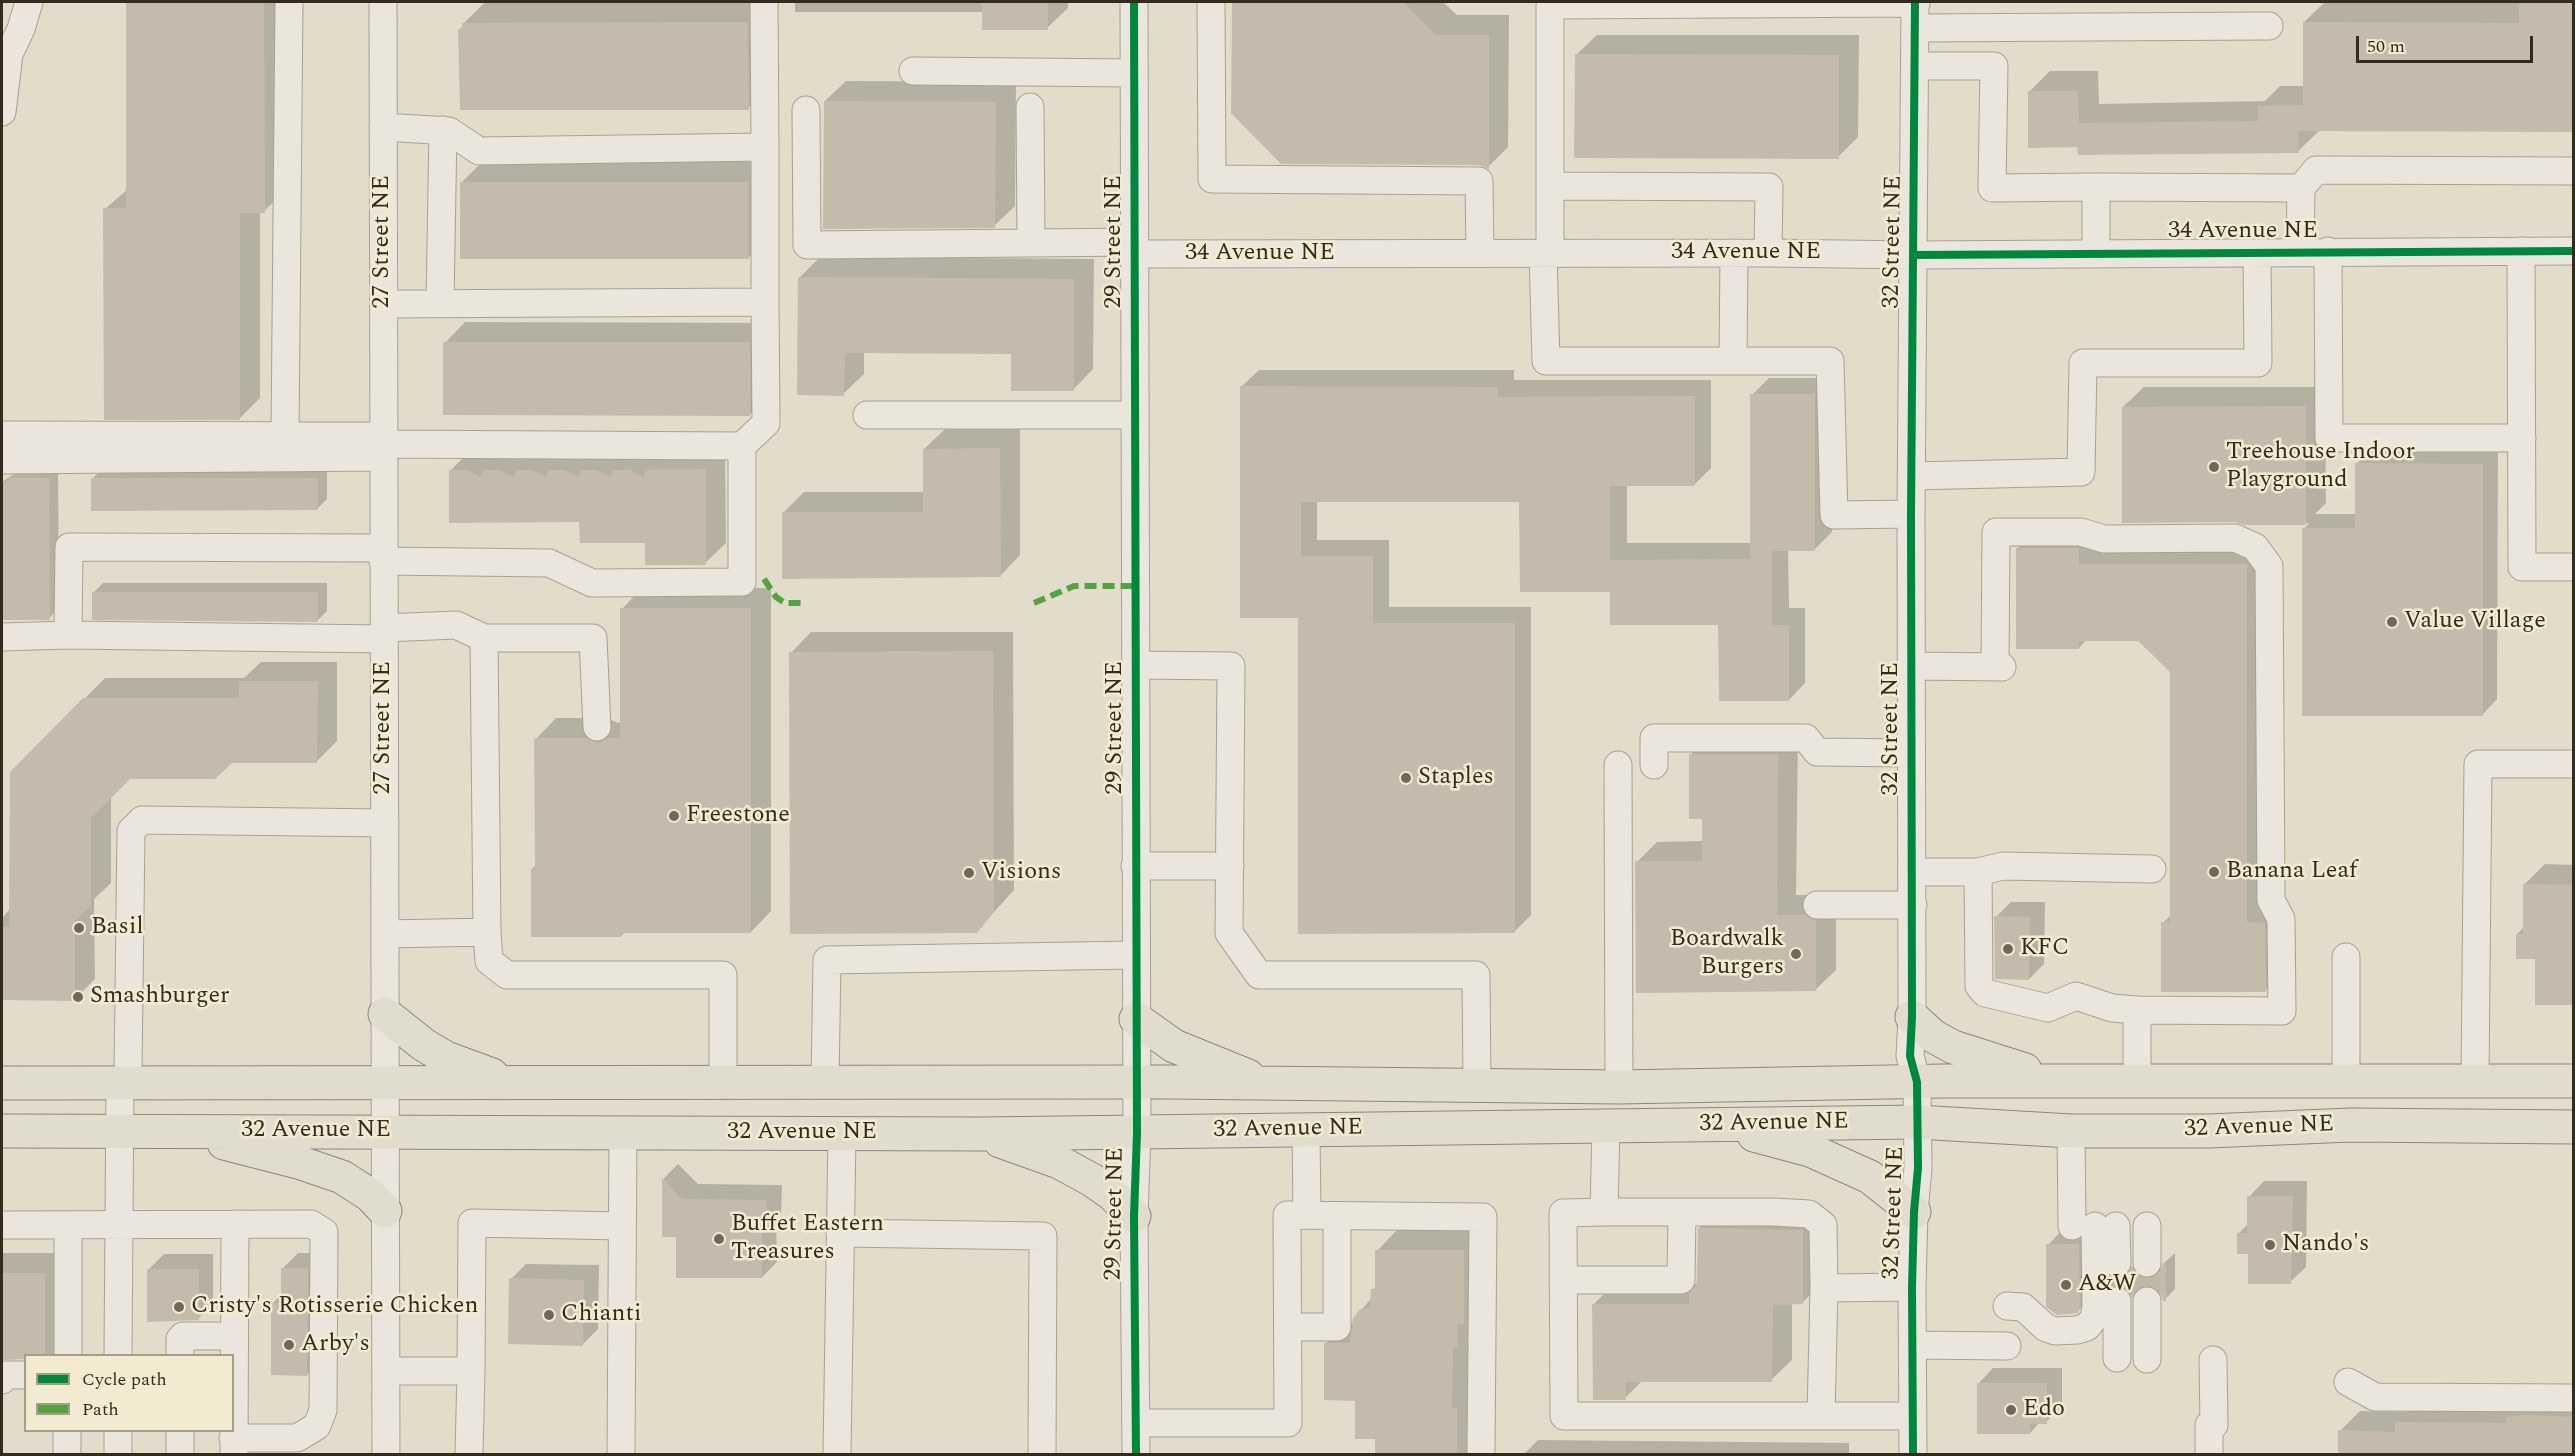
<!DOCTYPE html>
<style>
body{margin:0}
#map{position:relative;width:2575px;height:1456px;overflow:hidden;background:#e2dccb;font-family:Spectral,serif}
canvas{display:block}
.frame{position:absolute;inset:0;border:3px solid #342a1e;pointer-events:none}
.legend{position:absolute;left:24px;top:1354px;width:210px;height:78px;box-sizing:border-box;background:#f3ebd1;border:2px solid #a79e89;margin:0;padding:8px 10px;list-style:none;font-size:18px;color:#342a1e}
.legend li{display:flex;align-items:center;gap:12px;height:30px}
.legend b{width:30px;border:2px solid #a79e89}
.scale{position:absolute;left:2356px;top:36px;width:177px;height:27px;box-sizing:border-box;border:3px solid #342a1e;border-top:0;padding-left:8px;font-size:18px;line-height:21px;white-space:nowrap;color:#342a1e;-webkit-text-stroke:4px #f3ebd1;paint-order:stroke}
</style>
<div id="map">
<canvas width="2575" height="1456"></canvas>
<div class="frame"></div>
<ul class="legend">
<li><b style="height:8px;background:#00873e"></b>Cycle path</li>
<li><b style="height:8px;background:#53a441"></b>Path</li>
</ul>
<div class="scale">50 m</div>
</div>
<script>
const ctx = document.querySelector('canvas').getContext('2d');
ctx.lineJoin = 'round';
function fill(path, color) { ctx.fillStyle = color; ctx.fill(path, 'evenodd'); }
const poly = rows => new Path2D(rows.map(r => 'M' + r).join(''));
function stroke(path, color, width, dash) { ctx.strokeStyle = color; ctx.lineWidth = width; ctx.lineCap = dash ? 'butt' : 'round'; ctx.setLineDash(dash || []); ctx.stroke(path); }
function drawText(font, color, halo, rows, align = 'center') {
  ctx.font = font + ' Spectral,serif'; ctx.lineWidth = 5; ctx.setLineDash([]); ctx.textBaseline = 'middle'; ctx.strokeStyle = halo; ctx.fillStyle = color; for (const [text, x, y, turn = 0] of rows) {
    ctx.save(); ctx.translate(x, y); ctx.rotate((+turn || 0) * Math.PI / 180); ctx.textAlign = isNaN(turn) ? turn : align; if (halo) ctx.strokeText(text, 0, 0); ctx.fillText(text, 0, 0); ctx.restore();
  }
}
fill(poly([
 [127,2,284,2,285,191,264,211,260,211,260,398,240,418,105,209,128,189],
 [768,2,769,88,748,108,463,24,484,3],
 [795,2,1068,2,1068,8,1047,28,983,12,795,12],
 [1234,2,1443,2,1457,15,1509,15,1508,147,1488,167,1233,112],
 [2325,2,2574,2,2574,131,2319,131,2298,151,2079,146,2029,92,2050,71,2098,71,2099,104,2265,101,2280,86,2304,86,2304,22],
 [1597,35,1859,35,1858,137,1838,157,1576,55],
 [846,81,1016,82,1015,206,994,226,825,101],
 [482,162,769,162,769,237,749,257,461,183],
 [820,257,1094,259,1093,369,1073,390,1013,353,864,352,864,374,843,394,800,277],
 [465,322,769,323,770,394,750,414,445,343],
 [1259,370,1514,370,1514,380,1711,380,1711,468,1694,485,1627,485,1627,543,1752,543,1752,395,1769,378,1831,378,1832,532,1815,549,1788,549,1789,608,1805,608,1805,683,1789,700,1720,624,1612,591,1521,501,1317,501,1317,540,1389,540,1389,607,1531,607,1531,915,1514,932,1299,617,1242,386],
 [2144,387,2325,387,2326,503,2315,514,2356,514,2356,464,2372,449,2498,449,2497,699,2482,715,2304,529,2309,523,2245,524,2123,407],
 [945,429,1020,429,1020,555,1000,576,783,513,804,492,924,492,924,449],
 [471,450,725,450,726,543,705,563,581,521,450,471],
 [58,468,59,608,49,618,4,620,2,618,2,482,22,469],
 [103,468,327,468,327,499,317,509,93,478],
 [2038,528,2267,544,2286,970,2265,991,2163,923,2172,914,2172,672,2139,639,2087,639,2079,648,2018,548],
 [103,583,327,583,327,611,317,621,93,593],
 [642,588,771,588,771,911,751,932,625,932,621,936,532,869,536,865,536,739,556,718,607,718,618,723,622,721,622,609],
 [811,632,1013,632,1014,890,976,932,791,653],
 [261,662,337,662,337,741,317,761,231,761,130,778,111,797,111,883,94,899,95,979,75,999,2,999,2,918,10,909,11,773,105,678,244,678],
 [1711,734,1798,734,1796,895,1826,895,1836,900,1836,970,1815,990,1637,862,1657,842,1703,841,1703,817,1691,754],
 [2545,864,2574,865,2574,1004,2517,934,2524,927,2524,885],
 [2011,902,2045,902,2044,964,2029,979,1996,917],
 [678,1164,698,1184,782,1185,781,1215,776,1220,777,1262,762,1277,677,1235,664,1236,664,1178],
 [2264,1181,2307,1181,2306,1267,2290,1282,2250,1252,2239,1233,2249,1223,2249,1197],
 [1719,1208,1823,1210,1823,1282,1803,1302,1792,1303,1792,1360,1771,1380,1642,1381,1625,1398,1594,1304,1614,1284,1697,1284,1699,1228],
 [2063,1229,2094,1229,2093,1296,2077,1312,2048,1245],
 [1397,1230,1483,1230,1477,1454,1377,1454,1377,1438,1325,1344,1346,1324,1354,1323,1361,1310,1372,1298,1373,1290,1377,1286,1377,1251],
 [2,1253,65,1253,65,1344,54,1356,26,1356,2,1360],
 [298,1253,323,1253,322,1359,307,1375,273,1303,282,1294,282,1269],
 [2175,1253,2175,1289,2165,1299,2156,1286,2148,1284,2142,1285,2132,1296,2125,1286,2113,1278,2123,1268,2133,1267,2143,1258,2158,1269,2163,1268,2164,1263],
 [164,1254,213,1254,213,1303,198,1319,149,1269],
 [526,1264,599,1265,598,1329,583,1344,511,1279],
 [1993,1368,2062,1368,2062,1407,2046,1422,2040,1422,2030,1433,1978,1384],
 [2574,1396,2574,1454,2340,1431,2360,1411,2407,1412,2416,1402],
 [1538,1440,1849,1443,1849,1454,1524,1454]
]), '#0003');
fill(poly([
 [126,2,264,2,265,213,240,213,240,420,104,420,103,208,126,208],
 [982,2,1048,2,1048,30,982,30],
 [1232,2,1403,2,1436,35,1489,35,1489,169,1479,165,1281,164,1231,113],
 [2519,2,2574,2,2574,132,2298,131,2299,153,2078,155,2077,147,2028,148,2028,91,2078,91,2079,123,2258,121,2258,106,2303,105,2303,22,2519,23],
 [719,22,748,22,749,110,460,110,458,30,462,27,462,23],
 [1575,54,1839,55,1839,159,1574,158],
 [824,101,996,102,995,228,823,229],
 [460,182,749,182,749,259,460,259],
 [798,277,1074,279,1074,391,1011,391,1011,354,845,353,844,396,797,395],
 [443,342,750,342,750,416,443,415],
 [1240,386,1498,387,1498,397,1695,396,1695,486,1610,486,1610,560,1750,559,1750,394,1815,394,1815,551,1772,551,1772,625,1789,625,1789,701,1719,701,1718,625,1610,625,1610,592,1520,592,1519,502,1301,502,1301,556,1373,556,1373,623,1515,623,1515,933,1298,934,1298,618,1240,618],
 [2306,406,2306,525,2245,525,2235,522,2122,523,2122,407],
 [1000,448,1001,577,782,579,782,512,923,512,923,449],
 [2355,463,2483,464,2483,716,2302,716,2302,528,2355,528],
 [706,469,706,565,645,565,645,543,580,543,579,522,449,523,449,470,468,470,480,477,484,470,500,470,513,477,517,470,533,470,545,477,549,470,565,470,578,477,582,470,597,470,610,477,614,470,630,470,643,477,647,470],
 [11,478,49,478,50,620,2,620,2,484],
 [91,478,318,478,318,510,91,511],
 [2016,548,2079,548,2079,564,2247,564,2247,922,2265,923,2266,992,2161,992,2161,922,2170,922,2170,672,2138,641,2079,641,2079,649,2016,649],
 [92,592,318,592,318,622,92,620],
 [620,608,751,608,751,933,621,933,621,937,531,937,531,869,535,869,534,738,586,738,597,743,608,738,620,738],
 [993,651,994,912,977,933,790,934,789,652],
 [239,681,318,681,317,763,232,763,215,779,130,779,91,818,91,905,75,921,75,1001,2,1000,2,927,9,927,10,772,83,698,239,698],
 [1689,754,1778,754,1777,915,1805,915,1816,921,1816,991,1636,993,1635,861,1702,861,1702,819,1689,819],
 [2523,884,2574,885,2574,1005,2535,1005,2535,959,2516,959,2516,934,2523,934],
 [1994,916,2030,917,2029,980,1995,979],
 [662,1178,682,1199,767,1200,766,1232,762,1233,762,1278,676,1278,676,1237,662,1237],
 [2247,1196,2293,1196,2291,1284,2248,1284,2248,1254,2237,1254,2237,1233,2247,1233],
 [1698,1228,1803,1230,1803,1304,1773,1305,1772,1382,1626,1382,1626,1400,1593,1400,1592,1304,1689,1304,1689,1293,1695,1287,1697,1280],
 [2046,1244,2079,1244,2080,1306,2078,1313,2057,1315,2046,1307],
 [1375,1250,1464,1250,1464,1324,1457,1324,1458,1348,1453,1348,1452,1408,1457,1408,1457,1455,1375,1455,1375,1439,1355,1439,1355,1401,1324,1400,1324,1343,1350,1343,1353,1318,1360,1309,1370,1308,1371,1289,1375,1289],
 [2163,1263,2166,1263,2166,1301,2163,1301,2161,1294,2155,1288,2148,1285,2139,1288,2132,1298,2124,1287,2112,1287,2111,1277,2125,1277,2132,1266,2139,1276,2148,1279,2154,1277,2160,1271],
 [281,1268,308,1268,307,1376,271,1375,271,1303,281,1303],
 [147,1269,199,1269,199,1320,147,1322],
 [2,1273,45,1273,45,1356,26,1356,26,1359,2,1360],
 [509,1278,584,1280,583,1346,508,1344],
 [1977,1383,2047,1383,2047,1424,2030,1424,2030,1434,1977,1434],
 [2526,1415,2574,1417,2574,1455,2340,1455,2338,1451,2338,1430,2395,1432,2395,1422,2506,1423,2506,1417]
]), '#c5bbac');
stroke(poly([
 [2117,1301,2117,1263],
 [2147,1301,2147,1263]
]), '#bfb8a8', 27, [27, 14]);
const minor = poly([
 [383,2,386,1454],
 [764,2,765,147],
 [1134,2,1137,1133,1134,1216,1136,1454],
 [1211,2,1212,179,1479,181,1480,253],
 [1916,28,2269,26],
 [2,54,9,54,2,112],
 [9,54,21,29,29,2],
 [1916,66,1994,66,1992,188,2096,187],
 [913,71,1134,73],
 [1030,107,1031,243,1134,242],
 [806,110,807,245,1031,243],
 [383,127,449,131,479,151,765,147,765,302],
 [1550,186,1550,5,1916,3],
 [2328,251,2329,438,2522,438],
 [2521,251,2522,567,2574,567],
 [2096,252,2096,187,2301,188],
 [2300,252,2301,188,2316,170,2574,171],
 [1543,253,1546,361,1830,361,1834,515,1911,514],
 [1550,253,1550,186,1769,187,1768,253],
 [1135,254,1768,253,1913,255,2574,251],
 [440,303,443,130],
 [384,304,765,302,766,423,742,446],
 [1733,361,1734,253],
 [867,415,1135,415],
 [2,435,383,436],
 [285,435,289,2],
 [383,444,742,446,742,582,592,583,549,563,383,561],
 [2,460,383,457],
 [1912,476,2081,472,2083,363,2258,363,2257,253],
 [384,628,456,625,484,638,487,932,489,961,507,975,723,975,723,1082],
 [68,635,69,547,383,548],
 [2,637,68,635,384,639],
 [484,638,593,638,597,727],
 [1135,665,1231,666,1229,933,1259,975,1476,975,1477,1087],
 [1912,666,2002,667],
 [1995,667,1996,532,2081,532,2104,539,2235,538,2255,547,2269,566,2271,900,2281,919,2282,1011,2137,1010],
 [1618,765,1619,1087],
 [1654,765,1654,738,1806,738,1817,752,1911,753],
 [1135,866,1230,866],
 [1912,872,1978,872,2003,866,2152,869],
 [1978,872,1979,986,1985,993,2048,1008,2076,996,2112,1008,2137,1010,2137,1081],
 [1817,905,1913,905],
 [385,934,487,932],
 [2346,957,2346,1080],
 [2475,1082,2478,764,2574,764],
 [825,1084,827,960,1135,955],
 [1606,1127,1604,1212,1773,1212,1809,1214,1823,1225,1824,1288,1912,1287],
 [1306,1129,1307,1215],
 [2071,1131,2072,1226],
 [1604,1212,1563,1213,1564,1416,1821,1416],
 [2,1225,311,1224,324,1232,323,1410,317,1426,297,1438,233,1438],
 [2116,1226,2117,1263],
 [2147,1226,2147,1263],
 [840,1233,1043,1236,1042,1454],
 [1563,1280,1681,1280,1682,1212],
 [1824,1288,1821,1416,1913,1416],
 [2117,1301,2117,1358],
 [2147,1301,2147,1359],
 [2007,1306,2023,1307,2046,1328,2055,1331,2077,1330,2087,1327,2094,1318,2096,1307,2095,1226],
 [1288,1327,1337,1327,1337,1216],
 [1913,1345,2007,1346],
 [68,1356,68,1225],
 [118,1356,120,1083,128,1072,131,831,142,820,385,823],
 [180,1356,180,1339,183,1336,234,1336],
 [2213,1360,2214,1425],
 [386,1371,471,1371,469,1454],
 [471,1371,472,1223,622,1226],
 [2,1380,6,1375,26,1375],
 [2348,1382,2375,1397,2574,1398],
 [1136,1423,1288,1423,1287,1215,1483,1217,1481,1454],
 [67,1430,67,1454],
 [118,1454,118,1430],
 [180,1454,180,1430],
 [234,1454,235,1224],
 [621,1454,623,1132],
 [837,1454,842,1134],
 [1913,1454,1912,1287,1914,1212,1918,1168,1917,1082,1910,1056,1912,1017,1911,514,1915,2],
 [2209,1454,2209,1425]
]);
const major = poly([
 [385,1014,424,1045,446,1058,492,1075],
 [1912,1017,1933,1036,1953,1047,2025,1070],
 [1136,1019,1174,1046,1248,1076],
 [2,1083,1168,1082,1619,1087,1943,1081,2574,1081],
 [2,1131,982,1134,1917,1122,2071,1131,2208,1131,2351,1125,2574,1127],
 [1754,1135,1810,1150,1870,1177,1914,1212],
 [1000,1141,1059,1162,1092,1180,1112,1194,1134,1216],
 [224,1143,298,1162,342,1177,370,1195,385,1211]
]);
stroke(minor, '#a7a195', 29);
stroke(major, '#8c867b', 35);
stroke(minor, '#eae6dd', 27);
stroke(major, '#e1ddce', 33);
stroke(poly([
 [764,579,776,597,785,603,801,603],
 [1034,603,1074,586,1135,586]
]), '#53a441', 6, [12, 6]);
stroke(poly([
 [1134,2,1137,1133,1134,1216,1136,1454],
 [1913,255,2574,251],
 [1913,1454,1912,1287,1914,1212,1918,1168,1917,1082,1910,1056,1912,1017,1911,514,1915,2]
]), '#00873e', 8);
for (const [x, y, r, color] of [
 [2214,467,6,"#71685b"],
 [2392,622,6,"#71685b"],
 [1406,778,6,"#71685b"],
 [674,816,6,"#71685b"],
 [2214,872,6,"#71685b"],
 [969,873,6,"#71685b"],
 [79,928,6,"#71685b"],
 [2008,949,6,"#71685b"],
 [1796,954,6,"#71685b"],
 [78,997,6,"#71685b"],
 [719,1239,6,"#71685b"],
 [2270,1245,6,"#71685b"],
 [2066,1285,6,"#71685b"],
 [179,1307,6,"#71685b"],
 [549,1315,6,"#71685b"],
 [289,1345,6,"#71685b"],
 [2011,1410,6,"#71685b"]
]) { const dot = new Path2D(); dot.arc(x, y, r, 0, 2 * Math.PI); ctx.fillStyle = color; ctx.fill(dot); stroke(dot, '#f3ebd1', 2); }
drawText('24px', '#342a1e', '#f3ebd1', [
 ["34 Avenue NE",2243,232],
 ["27 Street NE",383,242,-90],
 ["29 Street NE",1115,242,-90],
 ["32 Street NE",1894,242,-89],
 ["34 Avenue NE",1746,253],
 ["34 Avenue NE",1260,254],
 ["27 Street NE",384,728,-90],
 ["29 Street NE",1116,728,-90],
 ["32 Street NE",1892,729,-90],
 ["32 Avenue NE",1774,1124,-1],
 ["32 Avenue NE",2259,1128,-2],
 ["32 Avenue NE",1288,1130,-1],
 ["32 Avenue NE",316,1131],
 ["32 Avenue NE",802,1133],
 ["32 Street NE",1895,1213,-88],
 ["29 Street NE",1116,1214,-89]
]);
drawText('24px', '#342a1e', '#f3ebd1', [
 ["Treehouse Indoor",2226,453],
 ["Playground",2226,481],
 ["Value Village",2404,622],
 ["Staples",1418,778],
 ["Freestone",686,816],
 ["Banana Leaf",2226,872],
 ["Visions",981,873],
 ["Basil",91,928],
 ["Boardwalk",1784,940,"right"],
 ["Burgers",1784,968,"right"],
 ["KFC",2020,949],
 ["Smashburger",90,997],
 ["Buffet Eastern",731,1225],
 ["Treasures",731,1253],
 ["Nando's",2282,1245],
 ["A&W",2078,1285],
 ["Cristy's Rotisserie Chicken",191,1307],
 ["Chianti",561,1315],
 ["Arby's",301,1345],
 ["Edo",2023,1410]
], 'left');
</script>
